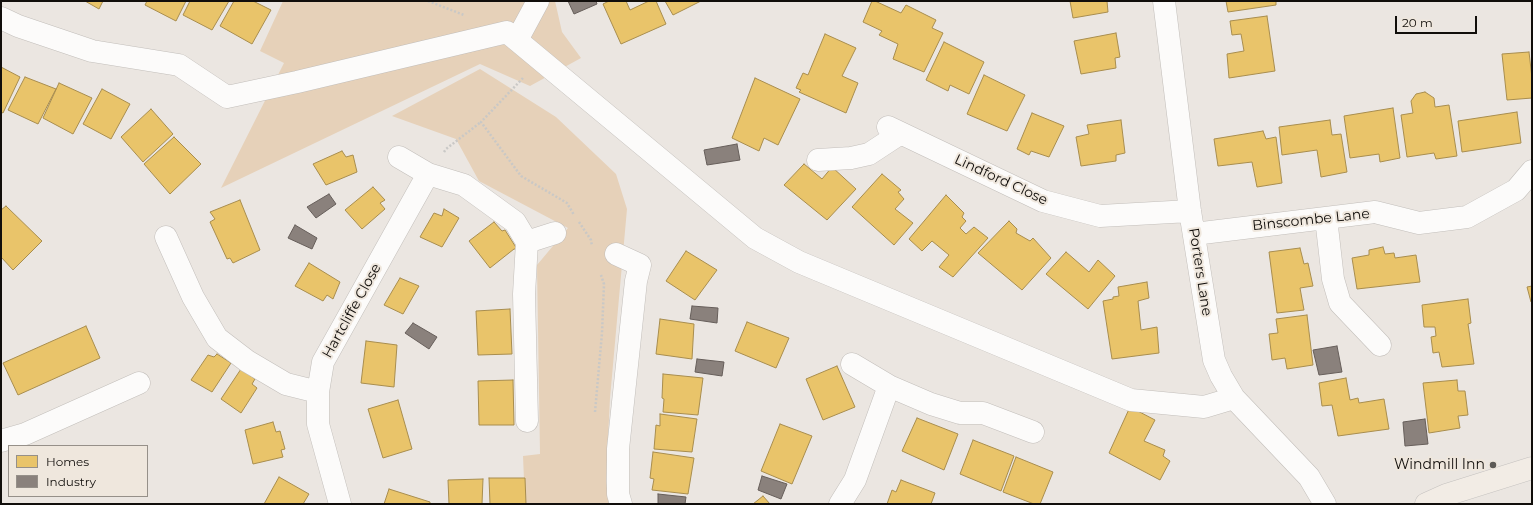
<!DOCTYPE html>
<style>
body{margin:0}
#map{position:relative;width:1533px;height:505px;overflow:hidden;background:#ebe6e1;font-family:Montserrat,sans-serif}
canvas{display:block}
.frame{position:absolute;inset:0;border:2px solid #110e0b;pointer-events:none}
.legend{position:absolute;left:8px;top:445px;width:140px;height:52px;box-sizing:border-box;background:#efe7dd;border:1px solid #969089;margin:0;padding:5px 7px;list-style:none;font-size:12px;color:#110e0b}
.legend li{display:flex;align-items:center;gap:8px;height:20px}
.legend b{width:20px;border:1px solid #969089}
.scale{position:absolute;left:1395px;top:16px;width:82px;height:18px;box-sizing:border-box;border:2px solid #110e0b;border-top:0;padding-left:5px;font-size:12px;line-height:14px;white-space:nowrap;color:#110e0b;-webkit-text-stroke:3px #efe7dd;paint-order:stroke}
</style>
<div id="map">
<canvas width="1533" height="505"></canvas>
<div class="frame"></div>
<ul class="legend">
<li><b style="height:11px;background:#e9c46a"></b>Homes</li>
<li><b style="height:11px;background:#8a817c"></b>Industry</li>
</ul>
<div class="scale">20 m</div>
</div>
<script>
const c = document.querySelector('canvas').getContext('2d');
c.lineJoin = 'round';
function fillPath(path, color) { c.fillStyle = color; c.fill(path, 'evenodd'); }
const toPath = rows => new Path2D(rows.map(r => 'M' + r).join(''));
function stroke(path, color, width, dash) { c.strokeStyle = color; c.lineWidth = width; c.lineCap = dash ? 'butt' : 'round'; c.setLineDash(dash || []); c.stroke(path); }
function label(font, color, halo, rows, align = 'center') {
  c.font = font + ' Montserrat,sans-serif'; c.lineWidth = 4; c.setLineDash([]); c.textBaseline = 'middle'; c.strokeStyle = halo; c.fillStyle = color; for (const [text, x, y, turn = 0] of rows) {
    c.save(); c.translate(x, y); c.rotate((+turn || 0) * Math.PI / 180); c.textAlign = isNaN(turn) ? turn : align; if (halo) c.strokeText(text, 0, 0); c.fillText(text, 0, 0); c.restore();
  }
}
fillPath(toPath([
 [283,1,555,1,562,32,581,58,530,86,480,64,221,188,284,63,260,51],
 [480,69,556,117,616,174,627,209,610,398,606,481,609,504,525,504,523,456,540,454,537,265,568,228,479,181,456,139,392,116]
]), '#e6d1b9');
const homes = toPath([
 [85,1,103,1,99,9,85,1],
 [147,1,186,1,176,21,145,5,147,1],
 [190,1,229,1,212,30,183,15,190,1],
 [234,1,253,1,271,10,252,44,220,26,234,1],
 [609,1,626,1,630,10,649,1,656,1,666,24,621,44,603,4,609,1],
 [665,1,701,1,673,15,665,1],
 [872,1,875,1,901,13,906,5,936,20,932,28,943,33,924,72,893,59,898,44,879,35,882,31,863,22,872,1],
 [1070,1,1107,1,1108,12,1073,18,1070,1],
 [1226,1,1276,1,1276,5,1228,12,1226,1],
 [1267,16,1275,71,1229,78,1227,54,1244,51,1241,34,1232,35,1230,21,1267,16],
 [1116,33,1120,57,1115,58,1116,68,1081,74,1074,41,1116,33],
 [825,34,856,48,842,76,858,83,846,113,799,92,801,90,796,88,803,73,808,75,825,34],
 [944,42,984,62,969,94,950,85,948,91,926,80,944,42],
 [1529,52,1532,78,1532,98,1507,100,1502,54,1529,52],
 [1,67,20,77,3,113,1,112,1,67],
 [984,75,1025,95,1007,131,967,114,984,75],
 [25,77,56,89,38,124,8,110,25,77],
 [755,78,800,99,778,145,764,138,759,151,732,138,755,78],
 [59,83,92,98,73,134,43,118,59,83],
 [102,89,130,104,111,139,83,124,102,89],
 [1425,92,1434,98,1435,107,1449,105,1457,156,1436,159,1434,153,1407,157,1401,115,1413,113,1411,101,1416,94,1425,92],
 [1393,108,1400,158,1380,162,1379,154,1350,158,1344,116,1393,108],
 [151,109,173,134,143,162,121,137,151,109],
 [1517,112,1521,143,1462,152,1458,121,1517,112],
 [1032,113,1064,126,1049,157,1031,151,1029,155,1017,149,1032,113],
 [1121,120,1125,153,1116,155,1116,161,1081,166,1076,137,1089,134,1087,125,1121,120],
 [1330,120,1332,135,1341,134,1347,172,1321,177,1317,150,1282,155,1279,127,1330,120],
 [1263,131,1266,139,1276,137,1282,183,1257,187,1252,162,1218,166,1214,139,1263,131],
 [174,137,201,164,170,194,144,164,174,137],
 [342,151,346,157,353,155,357,172,326,185,313,164,342,151],
 [804,164,822,179,832,167,856,189,827,220,784,185,804,164],
 [882,174,901,190,898,192,904,199,895,209,913,223,894,245,852,207,882,174],
 [373,187,385,200,380,203,385,209,362,229,345,210,373,187],
 [946,195,964,213,962,217,966,221,960,228,966,234,974,227,988,238,953,277,939,267,949,255,932,241,922,251,909,239,946,195],
 [240,200,260,250,233,263,230,258,227,259,210,222,215,219,210,212,240,200],
 [6,206,42,241,13,270,1,257,1,210,6,206],
 [444,209,459,218,442,247,420,237,434,213,442,216,444,209],
 [1009,221,1017,229,1016,233,1030,241,1033,238,1051,258,1022,290,978,253,1009,221],
 [494,222,502,231,505,230,517,249,514,249,490,268,469,241,494,222],
 [1383,247,1385,254,1394,253,1395,258,1416,255,1420,282,1357,289,1352,258,1369,255,1369,250,1383,247],
 [1300,248,1304,264,1308,263,1313,286,1300,288,1304,310,1277,313,1269,252,1300,248],
 [686,251,717,270,695,300,666,281,686,251],
 [1066,252,1089,272,1098,260,1115,276,1088,309,1046,274,1066,252],
 [309,263,340,282,333,299,327,295,323,301,295,286,309,263],
 [400,278,419,286,403,314,384,305,400,278],
 [1147,282,1149,298,1138,301,1141,330,1157,327,1159,353,1112,359,1103,301,1113,299,1113,297,1119,296,1118,287,1147,282],
 [1532,286,1532,302,1531,302,1527,287,1532,286],
 [1468,299,1471,323,1468,324,1474,364,1442,367,1439,352,1433,353,1431,337,1436,336,1435,327,1424,327,1422,305,1468,299],
 [510,309,512,354,478,355,476,311,510,309],
 [1307,315,1313,365,1287,369,1285,358,1272,360,1269,334,1278,333,1276,319,1307,315],
 [660,319,694,324,692,359,656,354,660,319],
 [747,322,789,338,776,368,735,351,747,322],
 [86,326,100,358,18,395,3,363,86,326],
 [366,341,397,345,394,387,361,383,366,341],
 [217,354,231,363,212,392,191,380,208,355,214,357,217,354],
 [837,366,855,407,823,420,806,379,837,366],
 [241,369,255,379,252,384,257,388,241,413,221,399,241,369],
 [663,374,703,378,698,415,663,412,664,399,662,398,663,374],
 [1346,378,1350,400,1358,398,1359,403,1384,399,1389,429,1338,436,1332,405,1322,406,1319,383,1346,378],
 [513,380,514,425,479,425,478,381,513,380],
 [1457,380,1458,391,1465,391,1468,415,1458,416,1460,428,1429,433,1423,383,1457,380],
 [398,400,412,449,383,458,368,409,398,400],
 [1130,407,1155,420,1144,441,1165,450,1163,456,1170,461,1160,480,1109,453,1130,407],
 [660,414,697,419,692,452,654,449,656,425,660,426,660,414],
 [917,418,958,434,944,470,902,451,917,418],
 [273,422,276,432,280,431,285,449,281,450,283,457,253,464,245,430,273,422],
 [780,424,812,436,792,484,761,471,780,424],
 [973,440,1014,456,1001,491,960,474,973,440],
 [653,452,694,458,688,494,652,490,654,479,650,478,653,452],
 [1016,457,1053,472,1040,504,1034,504,1003,492,1016,457],
 [279,477,309,494,303,504,264,504,279,477],
 [489,478,525,478,526,504,490,504,489,478],
 [483,479,482,504,449,504,448,480,483,479],
 [901,480,935,493,931,504,887,504,892,490,896,492,901,480],
 [389,489,430,502,430,504,384,504,389,489],
 [763,496,770,504,753,504,763,496]
]);
fillPath(homes, '#e9c46a');
stroke(homes, '#a88d4e', 1);
const industry = toPath([
 [568,1,596,1,597,4,574,14,568,1],
 [737,144,740,160,707,165,704,150,737,144],
 [329,194,336,204,316,218,307,207,329,194],
 [295,225,317,238,312,249,288,238,295,225],
 [692,306,718,308,717,323,690,319,692,306],
 [413,323,437,337,429,349,405,333,413,323],
 [1337,346,1342,372,1319,375,1313,350,1337,346],
 [697,359,724,362,722,376,695,372,697,359],
 [1425,419,1428,444,1405,446,1403,422,1425,419],
 [762,476,787,484,781,499,758,490,762,476],
 [658,494,686,497,685,504,658,504,658,494]
]);
fillPath(industry, '#8a817c');
stroke(industry, '#665e5a', 1);
const minor = toPath([
 [1164,1,1190,211,1214,360,1221,376,1234,398,1309,477,1325,504],
 [1,18,18,26,92,51,179,65,227,97,297,82,507,32,755,238,799,262,1131,400,1204,407,1234,398],
 [517,40,538,1],
 [888,127,1043,201,1100,216,1190,211],
 [399,157,428,174,464,185,515,222,527,242,524,294,527,421],
 [818,160,851,158,869,154,901,133],
 [1326,218,1333,279,1340,303,1380,345],
 [1194,234,1375,212,1419,223,1467,217,1516,190,1532,171],
 [166,237,193,297,217,338,247,361,286,384,318,392],
 [527,242,555,233],
 [616,254,640,265,636,281,618,449,618,494,621,504],
 [852,364,889,386,931,404,960,413,983,413,1033,432],
 [1,441,25,434,139,383],
 [340,504,318,424,318,392,323,362,428,174],
 [840,504,855,480,889,386]
]);
const major = toPath([
 [1426,504,1446,495,1532,468]
]);
stroke(minor, '#c2beba', 23);
stroke(major, '#c4c1bf', 23);
stroke(toPath([
 [428,1,464,15],
 [523,78,481,122,521,176,567,203,574,215],
 [444,152,446,149,481,122],
 [579,222,591,240,592,246],
 [595,412,602,333,604,284,601,275]
]), '#c9c8c6', 2.5, [2, 2]);
stroke(minor, '#fcfbfa', 22);
stroke(major, '#f2ece5', 22);
for (const [x, y, r, color] of [
 [1493,465,4,"#5d5a56"]
]) { const dot = new Path2D(); dot.arc(x, y, r, 0, 2 * Math.PI); c.fillStyle = color; c.fill(dot); stroke(dot, '#efe7dd', 1.5); }
label('14px', '#110e0b', '#efe7dd', [
 ["Lindford Close",1001,180,25],
 ["Binscombe Lane",1311,220,-6],
 ["Porters Lane",1200,272,81],
 ["Hartcliffe Close",352,311,-61]
]);
label('14px', '#110e0b', '#efe7dd', [
 ["Windmill Inn",1485,465]
], 'right');
</script>
